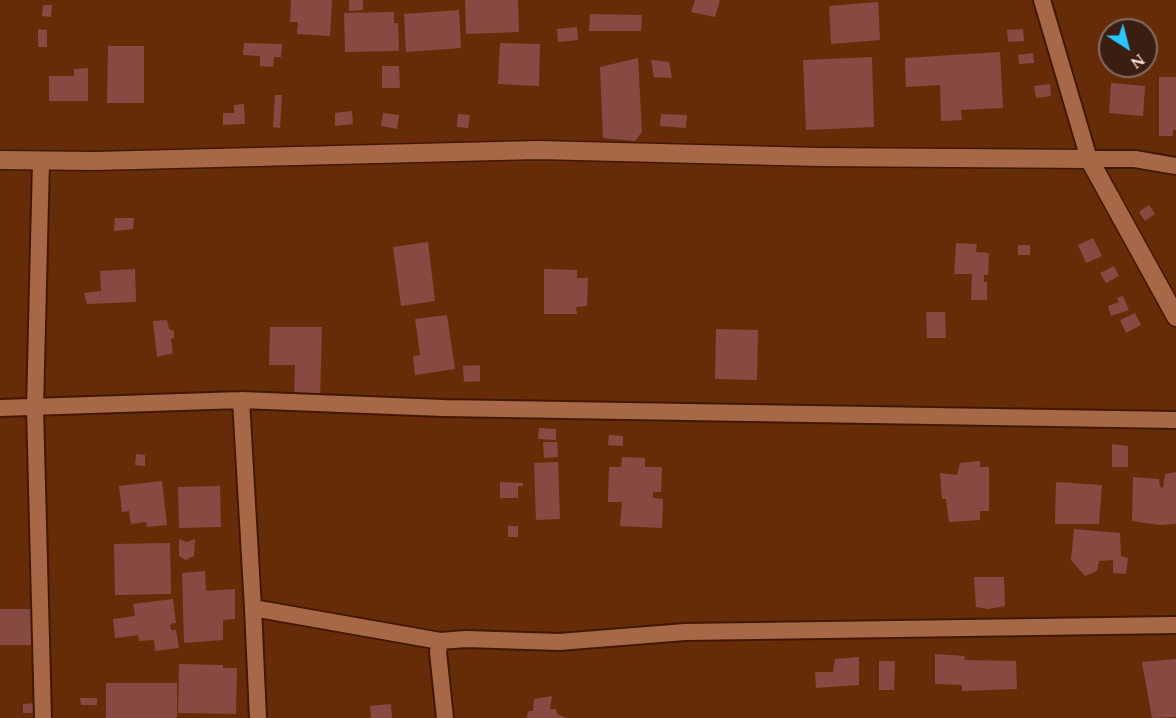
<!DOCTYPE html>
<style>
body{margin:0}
#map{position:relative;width:1176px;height:718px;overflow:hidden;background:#662c08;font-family:Spectral,serif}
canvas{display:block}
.north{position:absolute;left:1098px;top:18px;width:60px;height:60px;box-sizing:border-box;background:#391e11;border:2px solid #866d61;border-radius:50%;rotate:144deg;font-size:16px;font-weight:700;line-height:24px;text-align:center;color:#fae4d9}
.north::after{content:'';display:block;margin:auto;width:21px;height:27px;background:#27c8ff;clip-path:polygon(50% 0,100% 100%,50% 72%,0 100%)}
</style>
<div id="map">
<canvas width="1176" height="718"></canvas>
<div class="north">N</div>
</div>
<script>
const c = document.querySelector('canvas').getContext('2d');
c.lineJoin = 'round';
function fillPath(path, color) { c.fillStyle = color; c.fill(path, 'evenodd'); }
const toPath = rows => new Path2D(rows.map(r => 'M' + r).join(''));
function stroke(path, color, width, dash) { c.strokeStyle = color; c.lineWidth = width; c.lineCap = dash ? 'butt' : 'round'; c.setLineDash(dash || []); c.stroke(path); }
fillPath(toPath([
 [291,0,332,0,330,36,297,34,298,22,290,22],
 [349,0,363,0,363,10,349,11],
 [465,0,518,0,519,32,466,34],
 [695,0,720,0,715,17,691,12],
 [878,2,880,40,831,44,829,6],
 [43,5,52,5,51,17,42,16],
 [459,10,461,48,406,52,404,14],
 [394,12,394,23,398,23,399,51,345,52,344,13],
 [590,14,642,15,641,31,589,31],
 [577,27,578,40,558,42,557,29],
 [38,29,47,30,47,47,38,47],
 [1023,29,1024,41,1008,42,1007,30],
 [244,43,282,44,281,57,274,57,273,67,260,66,260,56,243,55],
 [500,43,540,44,539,86,498,84],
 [108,46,144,46,144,103,107,103],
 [1000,52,1003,108,961,110,962,120,941,121,940,85,906,87,905,58],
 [1033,53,1034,63,1019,64,1018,55],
 [872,57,874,127,806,130,803,60],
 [638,58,642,132,635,141,603,138,600,67],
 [651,60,669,62,672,78,654,77],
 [382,66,399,66,400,88,382,88],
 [88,68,88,101,49,101,49,76,74,76,74,69],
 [1159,77,1176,77,1176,130,1173,130,1173,136,1159,136],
 [1111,83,1145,86,1143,116,1109,113],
 [1050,84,1051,96,1036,98,1034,86],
 [275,95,282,95,280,128,273,127],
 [244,104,245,124,223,125,223,113,234,113,234,105],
 [352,111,353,124,335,126,335,113],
 [383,113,399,115,397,129,381,126],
 [458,114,470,115,468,128,457,127],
 [661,114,687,115,686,128,660,126],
 [1149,205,1155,214,1145,221,1139,212],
 [115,218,134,218,133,229,114,231],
 [1093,238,1102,256,1086,263,1078,245],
 [428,242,435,301,401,306,393,247],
 [956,243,977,244,976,252,989,253,988,275,984,275,984,282,987,282,987,300,971,300,972,274,954,274],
 [1018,245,1030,245,1030,255,1018,255],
 [1114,266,1119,276,1106,283,1100,273],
 [135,269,136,302,87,304,84,293,101,291,100,271],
 [544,269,577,270,577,278,588,278,587,306,576,307,577,314,544,314],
 [1123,296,1129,310,1111,316,1108,306,1119,302,1117,298],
 [926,312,945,312,946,338,927,338],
 [1135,313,1141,325,1126,333,1120,320],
 [447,315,455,369,415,375,413,356,420,355,415,319],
 [167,320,169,329,174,331,174,338,171,339,173,353,157,357,153,321],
 [270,327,322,327,320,401,294,400,295,365,269,365],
 [716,329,758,330,757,380,715,379],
 [480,365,480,381,464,382,463,366],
 [539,428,556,429,556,440,538,439],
 [609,435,623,436,623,446,608,445],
 [543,442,557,442,558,457,544,458],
 [1112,444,1128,446,1128,467,1112,467],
 [136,454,145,455,145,466,135,465],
 [622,457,645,458,645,467,662,467,661,492,653,492,653,498,663,499,662,528,620,526,622,502,608,502,609,467,621,467],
 [980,461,980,467,989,467,989,511,980,511,980,520,949,522,946,499,942,499,940,473,957,475,960,463],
 [558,462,560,519,536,520,534,463],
 [1176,472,1176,524,1160,525,1132,521,1133,477,1159,479,1160,487,1163,488,1165,474],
 [162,481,167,525,147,527,146,522,131,524,129,511,122,512,119,486],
 [500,482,523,483,523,486,518,486,518,498,500,498],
 [1056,482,1102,485,1099,524,1055,524],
 [220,486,221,527,179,528,178,487],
 [508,526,518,526,518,537,508,537],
 [1074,529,1120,533,1121,556,1128,558,1126,574,1113,573,1113,560,1099,561,1097,571,1085,576,1071,560],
 [179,539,187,542,195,539,194,556,186,560,179,556],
 [170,543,171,594,115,595,114,544],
 [205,571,206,591,235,589,235,619,223,620,223,640,184,643,182,573],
 [974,577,1004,577,1005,606,988,609,976,607],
 [173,599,176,623,170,624,171,630,176,630,179,648,155,651,154,640,139,641,138,635,115,638,113,619,135,616,133,604],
 [0,609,31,609,31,645,0,645],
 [935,654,965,656,964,660,1016,661,1017,689,962,691,962,685,935,684],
 [859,657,859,685,816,688,815,672,833,672,835,659],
 [1176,659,1176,717,1152,718,1142,662],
 [879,661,895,661,894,690,879,690],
 [179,664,223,665,223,668,237,668,236,714,178,713],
 [106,683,177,683,177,718,106,718],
 [552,696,550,709,556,709,557,714,567,718,526,718,529,711,533,711,534,699],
 [80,698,97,698,97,705,81,705],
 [39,703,39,713,23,713,23,704],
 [391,704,392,718,371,718,370,706]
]), '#864a43');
const street = toPath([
 [1042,0,1089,159,1135,159,1176,166],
 [41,161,35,408,43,718],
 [241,400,253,608,440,641,466,639,559,642,685,632,1176,625],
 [0,408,241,400,443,408,1176,420],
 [253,608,258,718],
 [440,641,438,652,445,718]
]);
const secondary = toPath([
 [0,160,95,161,538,150,819,157,1089,159,1176,317]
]);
stroke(street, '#421700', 20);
stroke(secondary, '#421700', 21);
stroke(street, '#a76847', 16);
stroke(secondary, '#a76847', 18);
</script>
